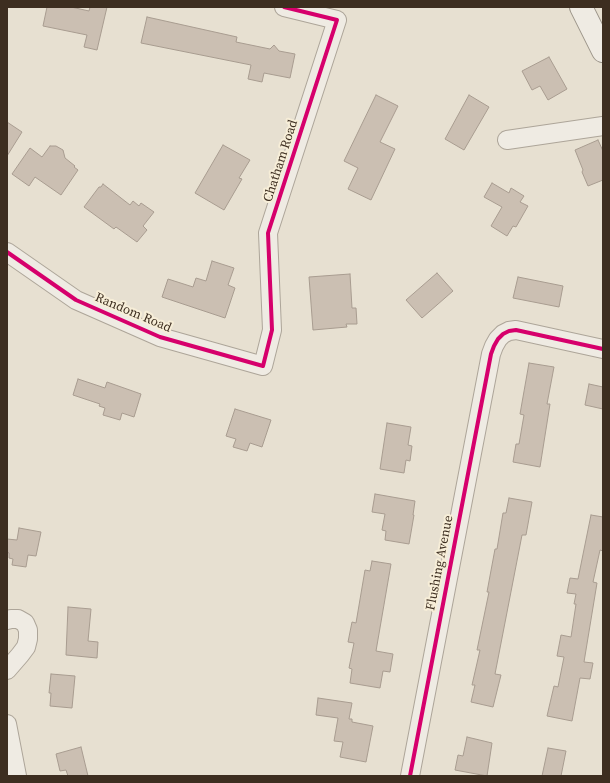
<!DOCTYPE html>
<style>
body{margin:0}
#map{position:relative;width:610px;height:783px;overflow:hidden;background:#e7e0d1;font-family:"Source Serif 4",serif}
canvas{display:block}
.frame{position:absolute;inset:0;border:8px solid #3d2e20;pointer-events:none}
</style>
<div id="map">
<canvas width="610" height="783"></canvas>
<div class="frame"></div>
</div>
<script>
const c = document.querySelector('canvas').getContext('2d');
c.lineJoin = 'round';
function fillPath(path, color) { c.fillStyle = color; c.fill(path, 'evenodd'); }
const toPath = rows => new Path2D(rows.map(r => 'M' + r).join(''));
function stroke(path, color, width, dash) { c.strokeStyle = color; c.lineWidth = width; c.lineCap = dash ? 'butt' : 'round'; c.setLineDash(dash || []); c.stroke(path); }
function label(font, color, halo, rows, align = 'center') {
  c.font = font + ' "Source Serif 4",serif'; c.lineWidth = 4; c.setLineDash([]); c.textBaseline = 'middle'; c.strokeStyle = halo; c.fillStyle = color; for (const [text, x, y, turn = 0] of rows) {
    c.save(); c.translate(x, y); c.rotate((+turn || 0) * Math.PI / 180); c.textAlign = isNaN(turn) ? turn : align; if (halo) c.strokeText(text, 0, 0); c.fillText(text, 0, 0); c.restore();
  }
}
const building = toPath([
 [47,7,71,7,89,11,90,7,107,7,97,50,84,47,87,35,43,26,47,7],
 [147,17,237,37,236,42,270,49,274,45,279,51,295,54,290,78,264,73,262,82,248,79,251,65,141,43,147,17],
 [549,57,567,89,548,100,540,86,532,90,522,71,549,57],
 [376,95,398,106,380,142,395,149,371,200,348,189,358,168,344,161,376,95],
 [469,95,489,107,464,150,445,139,469,95],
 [7,122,22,132,7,156,7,122],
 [598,140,603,151,603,180,588,186,582,172,583,170,575,150,598,140],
 [223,145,250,160,239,178,242,179,224,210,195,193,223,145],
 [50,146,56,146,63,150,65,158,75,166,74,167,78,170,61,195,35,177,29,186,12,174,30,148,42,157,50,146],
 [492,183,509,193,511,188,524,196,520,202,528,206,516,227,513,226,507,236,491,226,502,207,484,197,492,183],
 [103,184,130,205,133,201,139,206,141,203,154,212,143,226,147,230,137,242,116,227,114,229,84,207,99,187,101,187,103,184],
 [212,261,234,268,228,285,235,288,225,318,162,297,168,279,193,287,196,278,206,281,212,261],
 [437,273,453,291,422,318,406,300,437,273],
 [350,274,352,308,356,308,357,324,346,324,347,327,313,330,309,277,350,274],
 [518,277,563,286,559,307,513,298,518,277],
 [529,363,554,367,547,404,550,404,540,467,513,462,516,444,519,444,524,415,520,414,529,363],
 [78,379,105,388,107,382,141,394,134,417,122,413,120,420,103,415,105,408,99,406,100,404,73,395,78,379],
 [589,384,603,387,603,409,585,405,589,384],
 [235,409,271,420,262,447,250,443,247,451,233,447,236,439,226,436,235,409],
 [387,423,411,427,408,445,412,446,410,461,406,460,404,473,380,469,387,423],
 [375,494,415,501,413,515,414,515,409,544,385,540,386,531,382,530,385,514,372,512,375,494],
 [509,498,532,502,526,535,522,535,495,674,501,675,493,707,471,702,475,685,472,685,480,650,477,650,489,592,487,592,495,549,497,549,503,513,506,513,509,498],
 [591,515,603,517,603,551,600,550,593,582,597,583,584,662,593,663,590,679,580,678,572,721,547,716,554,686,558,687,564,657,557,656,561,635,571,637,576,604,574,604,576,594,567,593,570,578,578,579,591,515],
 [19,528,41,532,36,556,28,555,26,567,12,565,13,559,9,558,9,553,7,552,7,539,17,540,19,528],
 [372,561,391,564,376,651,393,654,390,672,383,671,380,688,350,683,352,669,349,668,354,643,348,642,352,622,356,623,365,570,370,571,372,561],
 [68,607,91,609,88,641,98,642,97,658,66,655,68,607],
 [51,674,75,676,72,708,50,706,51,693,49,693,51,674],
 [318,698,352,703,349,719,352,719,352,722,373,726,366,762,340,757,343,742,334,741,338,718,316,715,318,698],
 [467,737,492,743,487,776,455,770,458,755,463,756,467,737],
 [81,747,88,776,68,776,66,770,60,771,56,754,81,747],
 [548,748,566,751,561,776,542,776,548,748]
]);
fillPath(building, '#cbbfb2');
stroke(building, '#a89c90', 1);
const minor = toPath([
 [507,140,603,126],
 [7,252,76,300,160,337,263,366,272,330,268,233,337,20,284,7],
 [7,620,11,619,18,619,25,623,28,630,28,639,26,647,20,655,7,670],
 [7,724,17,776],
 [410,776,491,354,494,346,498,339,503,334,509,331,516,330,603,349]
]);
const secondary = toPath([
 [581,7,603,51]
]);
stroke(minor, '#ada599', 20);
stroke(secondary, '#9c958a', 24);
stroke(minor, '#efebe3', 18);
stroke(secondary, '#efebe3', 22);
stroke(toPath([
 [7,252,76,300,160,337,263,366,272,330,268,233,337,20,284,7],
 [410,776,491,354,494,346,498,339,503,334,509,331,516,330,603,349]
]), '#d6006c', 4);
label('13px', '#3d2e20', '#f7eed8', [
 ["Chatham Road",281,161,-72],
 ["Random Road",133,313,23],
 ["Flushing Avenue",440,563,-79]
]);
</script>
